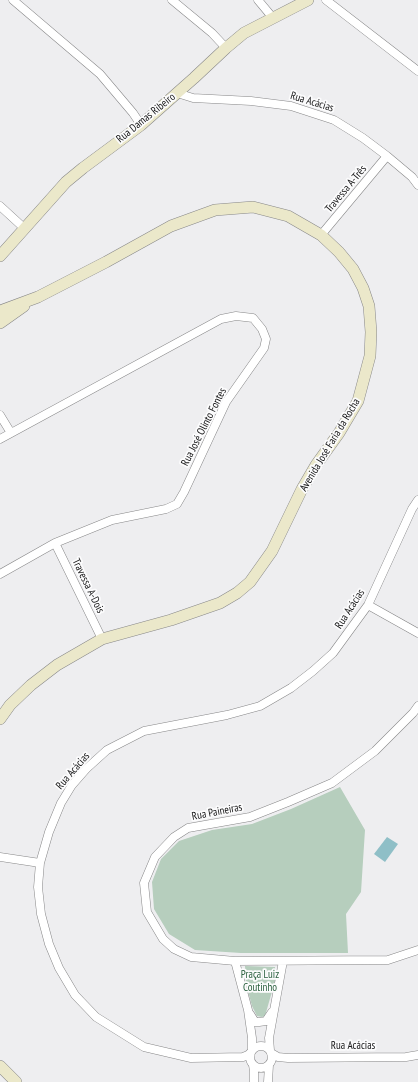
<!DOCTYPE html>
<meta charset="utf-8">
<style>
body{margin:0}
canvas{display:block;background:#eeeef0}
</style>
<canvas width="418" height="1082"></canvas>
<script>
const c = document.querySelector('canvas').getContext('2d');
c.lineJoin = 'round';
function fillPath(path, color) { c.fillStyle = color; c.fill(path, 'evenodd'); }
const toPath = rows => new Path2D(rows.map(r => 'M' + r).join(''));
function stroke(path, color, width, dash) { c.strokeStyle = color; c.lineWidth = width; c.lineCap = dash ? 'butt' : 'round'; c.setLineDash(dash || []); c.stroke(path); }
function label(font, color, halo, rows, align = 'center') {
  c.font = font + ' "PT Sans Narrow",sans-serif'; c.lineWidth = 3.5; c.setLineDash([]); c.textBaseline = 'middle'; c.strokeStyle = halo; c.fillStyle = color; for (const [text, x, y, turn = 0] of rows) {
    c.save(); c.translate(x, y); c.rotate((+turn || 0) * Math.PI / 180); c.textAlign = isNaN(turn) ? turn : align; if (halo) c.strokeText(text, 0, 0); c.fillText(text, 0, 0); c.restore();
  }
}
fillPath(toPath([
 [340,787,365,830,361,892,346,914,348,953,241,953,195,950,169,934,154,909,152,882,161,859,179,841,212,830,252,824,291,809],
 [245,966,275,967,275,981,265,1016,262,1017,257,1016,252,1006,246,984]
]), '#b6cebd');
fillPath(toPath([
 [387,837,398,844,385,862,374,854]
]), '#8fbfc7');
const street = toPath([
 [13,0,100,74,133,113,141,125],
 [172,0,212,33,226,48],
 [258,0,273,18],
 [326,0,418,71],
 [177,93,193,98,251,101,291,106,334,120,363,138,387,156,412,177,418,185],
 [0,206,24,228],
 [321,235,387,156],
 [0,415,11,433],
 [0,439,221,319,236,316,253,318,262,329,266,339,264,348,226,402,184,492,177,504,166,509,112,520,55,543,0,574],
 [55,543,102,639],
 [368,605,418,633],
 [418,706,413,713,375,751,332,783,288,802,250,817,188,828,174,837,155,857,144,883,147,912,163,939,174,949,191,957,235,961,388,960,418,950],
 [0,857,40,863],
 [235,961,248,1010,252,1038,252,1050],
 [250,1014,255,1022,259,1022,266,1021,272,1012],
 '250 1057a11 11 0 1 1 22 0a11 11 0 1 1-22 0Z',
 [270,1050,269,1038,283,961],
 [251,1052,248,1055,243,1057,191,1058,144,1047,96,1017,75,995,59,968,49,944,41,914,38,887,40,863,49,832,61,803,72,785,86,769,107,750,144,731,227,715,260,706,291,688,313,671,333,653,368,605,412,509,418,500],
 [271,1053,278,1057,288,1058,406,1057,418,1055],
 [253,1065,254,1071,254,1082],
 [268,1082,269,1065]
]);
const secondary = toPath([
 [0,256,66,182,83,168,141,125,194,78,226,48,244,33,308,0],
 [0,311,38,297,106,262,171,226,215,210,253,207,288,216,321,235,339,252,353,269,363,288,369,306,371,332,370,356,358,401,339,433,316,465,302,489,272,551,250,582,237,593,220,603,171,620,102,639,57,665,31,685,10,705,0,719],
 [0,323,24,306],
 [0,1066,16,1082]
]);
stroke(street, '#878788', 9);
stroke(secondary, '#878788', 12);
stroke(street, '#fff', 8);
stroke(secondary, '#ebe8ca', 11);
label('11px', '#161617', '#fcfcfd', [
 ["Rua Acácias",312,102,17],
 ["Rua Damas Ribeiro",146,118,-39],
 ["Travessa A-Três",346,189,-50],
 ["Rua José Olinto Fontes",204,427,-63],
 ["Avenida José Faria da Rocha",330,445,-59],
 ["Travessa A-Dois",88,586,64],
 ["Rua Acácias",350,609,-57],
 ["Rua Acácias",73,771,-49],
 ["Rua Paineiras",217,812,-11],
 ["Rua Acácias",353,1046]
]);
label('11px', '#2a603e', '#fcfcfd', [
 ["Praça Luiz",260,975],
 ["Coutinho",260,988]
]);
</script>
